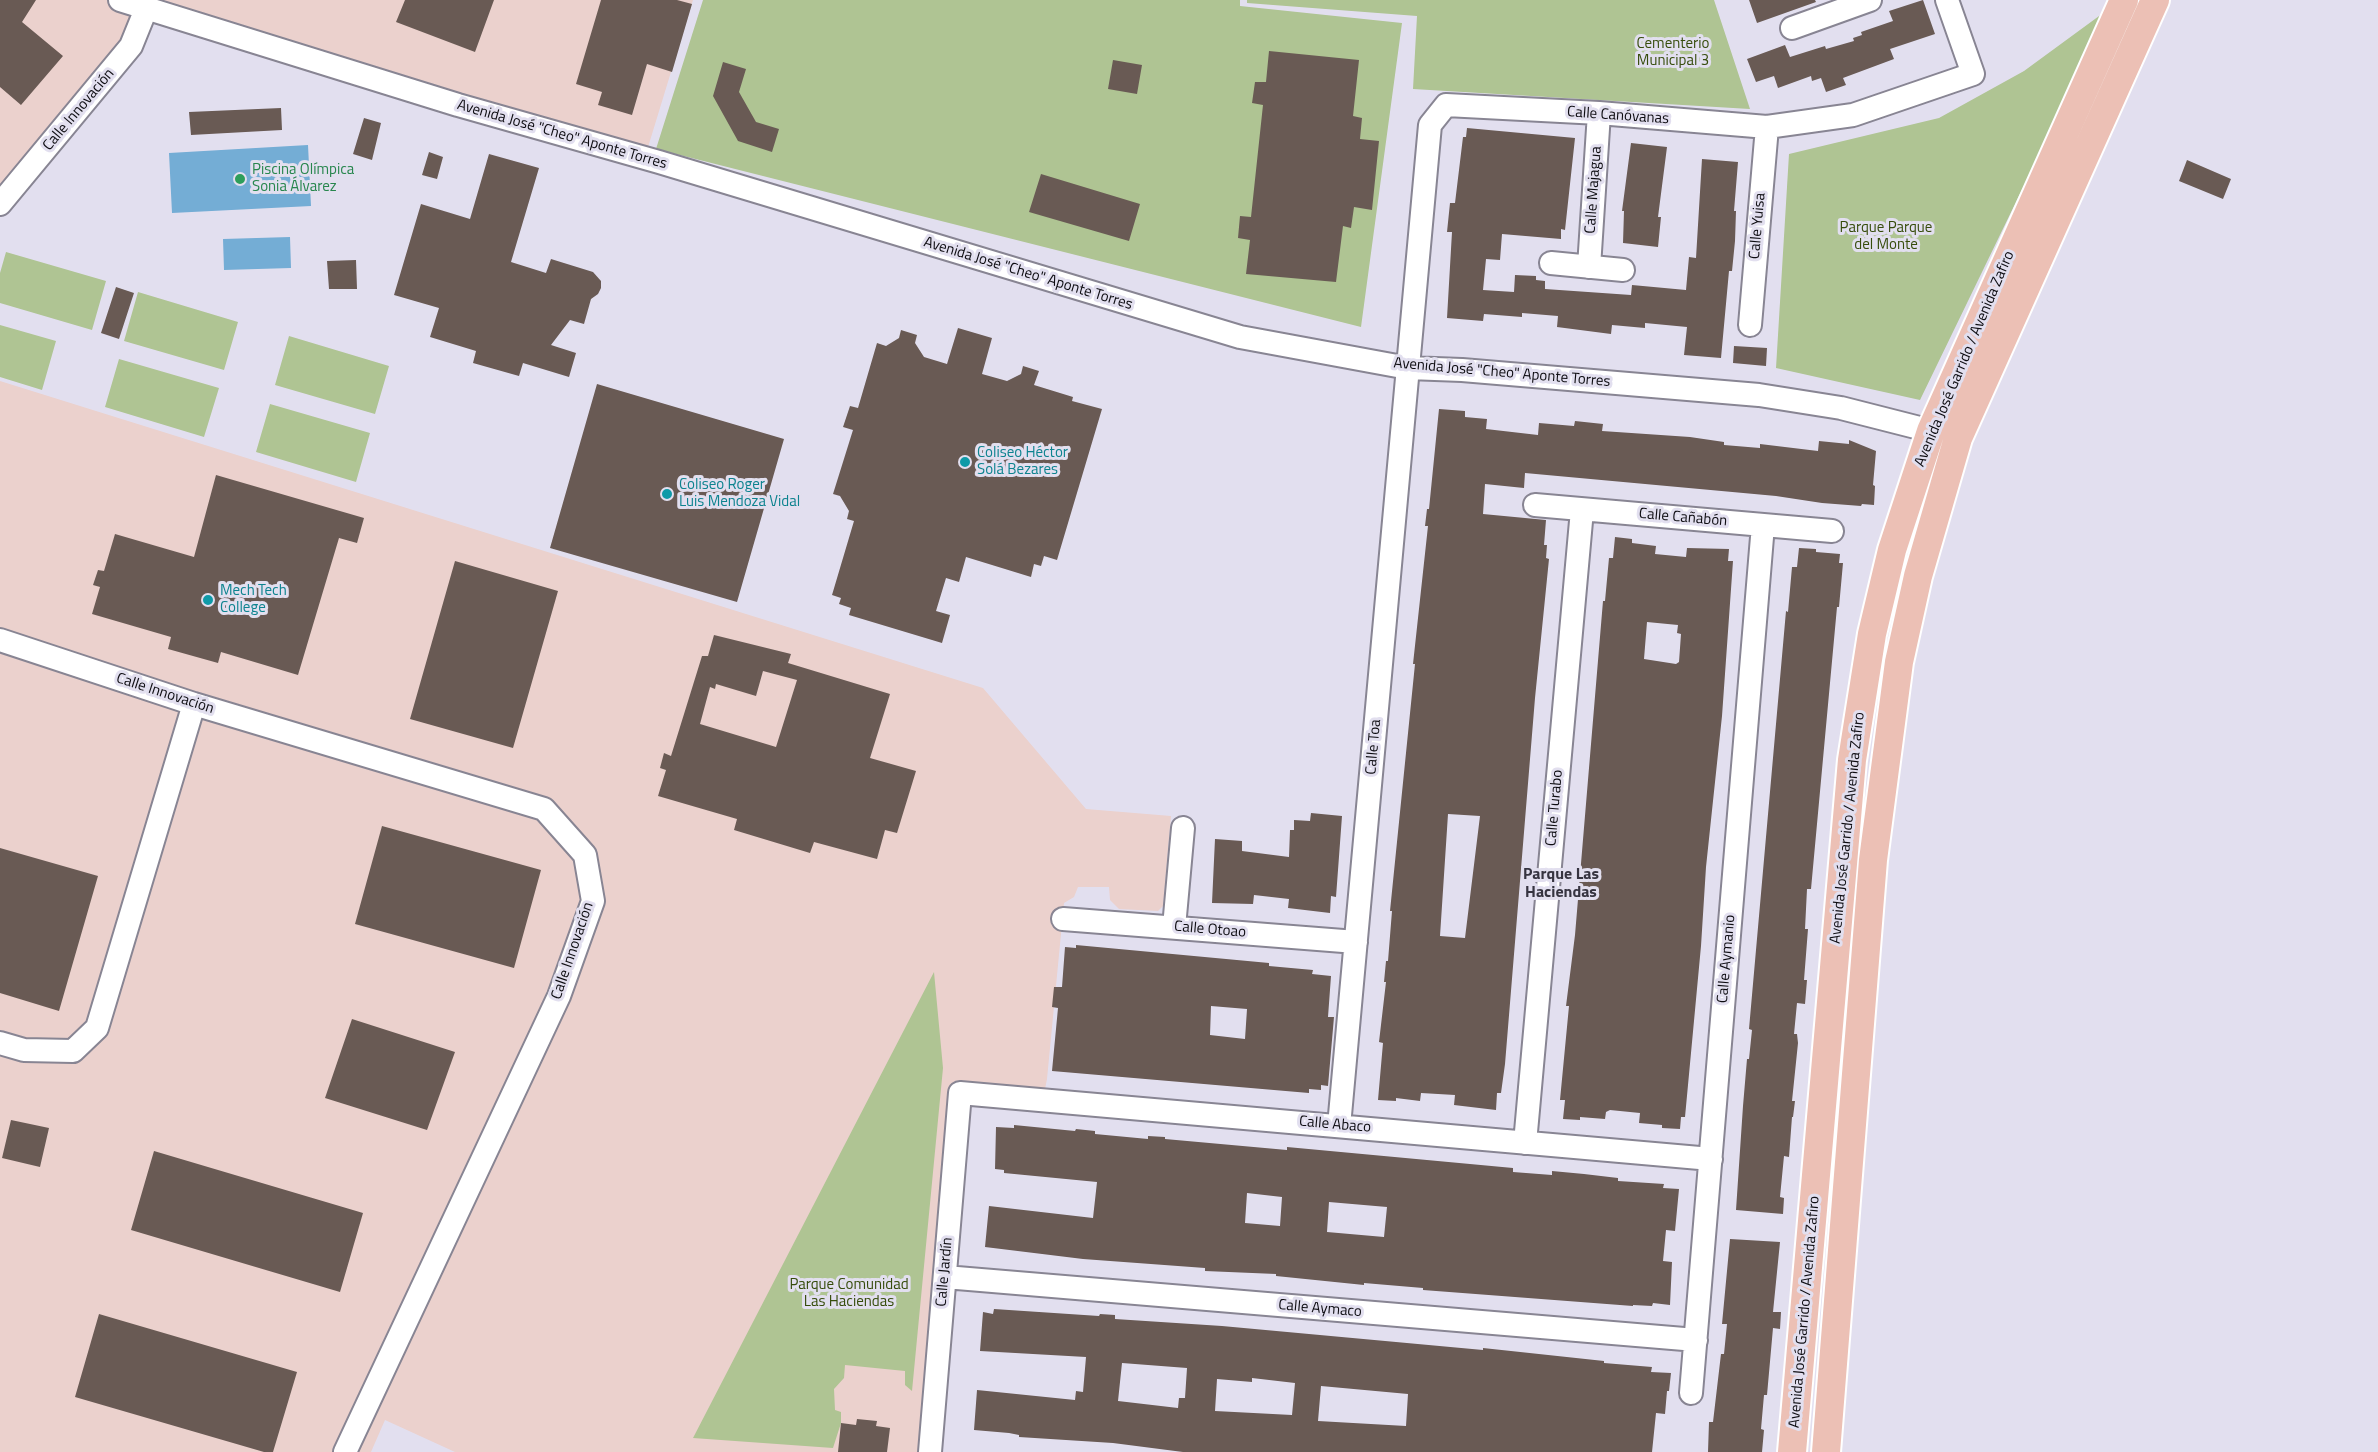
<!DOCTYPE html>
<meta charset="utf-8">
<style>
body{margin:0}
canvas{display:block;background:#e2dfef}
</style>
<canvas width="2378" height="1452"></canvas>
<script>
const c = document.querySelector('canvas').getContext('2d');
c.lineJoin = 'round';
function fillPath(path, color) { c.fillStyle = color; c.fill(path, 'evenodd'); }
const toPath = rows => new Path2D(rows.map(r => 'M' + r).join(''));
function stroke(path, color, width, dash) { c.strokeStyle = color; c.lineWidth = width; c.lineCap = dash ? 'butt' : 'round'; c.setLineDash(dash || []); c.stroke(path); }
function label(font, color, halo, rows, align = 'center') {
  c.font = font + ' "Titillium Web",sans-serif'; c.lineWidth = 6; c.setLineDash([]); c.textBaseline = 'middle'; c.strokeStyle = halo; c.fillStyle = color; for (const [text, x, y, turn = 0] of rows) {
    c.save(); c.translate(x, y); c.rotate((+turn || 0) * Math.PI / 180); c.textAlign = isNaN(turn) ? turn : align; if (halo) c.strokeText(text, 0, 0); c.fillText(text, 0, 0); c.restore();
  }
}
fillPath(toPath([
 [0,0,693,0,645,157,150,9,0,206],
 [0,381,983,688,1086,809,1171,816,1163,906,1158,911,1119,909,1110,900,1109,887,1078,887,1074,897,1064,903,1047,1079,1043,1099,963,1092,933,1452,455,1452,385,1420,371,1452,0,1452]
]), '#ebd1cd');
fillPath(toPath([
 [703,0,1240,0,1240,6,1402,23,1361,327,656,149],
 [1247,0,1714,0,1750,109,1413,89,1417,16,1247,3],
 [2110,8,1920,400,1776,368,1789,154,1939,118,2024,71],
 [6,252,106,281,92,330,0,303,0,273],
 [138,292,238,322,224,370,124,341],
 [0,325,56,341,42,390,0,377],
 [289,336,389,366,375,414,275,385],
 [119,359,219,388,204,437,105,407],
 [270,404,370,433,356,482,256,452],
 [934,972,943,1068,912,1391,905,1385,905,1371,845,1365,844,1378,834,1389,835,1410,841,1412,841,1423,833,1448,693,1438]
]), '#afc493');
fillPath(toPath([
 [308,145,311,206,172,213,169,153],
 [290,237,291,268,224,270,223,239]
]), '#74add5');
fillPath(toPath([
 [0,0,36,0,22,22,63,56,21,105,0,87],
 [405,0,494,0,475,52,396,22],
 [601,0,677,0,692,4,672,72,647,64,632,115,598,105,602,92,576,84],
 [1749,0,1815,0,1816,2,1757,23],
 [1923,0,1935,34,1890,49,1894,59,1843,78,1846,85,1826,92,1821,78,1812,81,1811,76,1778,88,1774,76,1756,82,1747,59,1785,45,1790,57,1825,46,1826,49,1854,41,1853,38,1862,35,1861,32,1893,21,1889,11],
 [1269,51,1359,60,1353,116,1362,118,1360,139,1379,141,1372,210,1354,207,1351,228,1343,226,1336,282,1246,274,1250,240,1238,238,1240,216,1251,217,1263,105,1252,103,1255,82,1266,82],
 [1113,60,1142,65,1137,94,1108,89],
 [723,62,746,69,739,92,756,122,779,129,772,152,738,141,713,96],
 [281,108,282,130,191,135,189,112],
 [364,118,381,123,372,160,353,154],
 [1467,128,1575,138,1565,230,1561,229,1561,239,1502,234,1500,260,1486,259,1483,290,1514,292,1515,275,1536,276,1536,280,1545,281,1545,289,1631,295,1632,285,1686,290,1689,257,1696,258,1702,159,1738,162,1734,211,1736,211,1735,241,1732,271,1729,271,1721,358,1684,355,1687,327,1645,323,1645,328,1612,325,1611,334,1557,327,1558,316,1522,313,1522,317,1484,314,1483,321,1447,318,1452,232,1447,232,1450,203,1455,203,1463,137,1466,137],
 [1631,143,1667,147,1658,217,1661,217,1658,247,1623,243,1624,211,1622,211],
 [429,152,443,157,437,179,422,175],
 [489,154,539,168,511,262,546,273,551,259,593,272,601,281,601,288,598,294,591,299,584,324,570,320,551,345,576,353,569,377,523,363,519,376,473,363,476,351,430,337,439,308,394,295,421,204,470,219],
 [2187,160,2231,179,2223,199,2179,181],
 [1041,174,1140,204,1129,241,1029,212],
 [356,260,357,289,329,289,327,261],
 [116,287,134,293,119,339,101,333],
 [958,328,992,338,982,374,1007,381,1021,374,1023,366,1039,371,1034,385,1073,397,1072,401,1102,409,1057,560,1044,556,1041,566,1034,564,1031,577,966,557,959,582,946,578,936,611,950,615,942,643,849,615,851,608,839,604,841,598,832,595,854,521,847,519,849,511,840,496,833,494,853,430,843,427,850,406,858,408,877,343,886,346,899,338,901,330,917,335,915,343,924,357,947,364],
 [1734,346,1767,348,1766,366,1733,363],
 [597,384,784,439,737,602,550,548],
 [1439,409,1465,411,1465,417,1487,419,1486,429,1538,435,1539,423,1574,426,1575,421,1603,424,1602,431,1690,437,1724,442,1724,445,1760,448,1760,444,1818,451,1819,441,1849,444,1849,440,1876,451,1873,485,1875,486,1874,505,1862,504,1861,506,1822,503,1776,496,1525,473,1524,488,1485,484,1483,514,1546,520,1544,545,1547,545,1546,558,1549,559,1535,698,1505,1064,1501,1093,1497,1093,1496,1110,1454,1105,1455,1095,1421,1093,1420,1101,1396,1098,1396,1101,1378,1100,1383,1043,1379,1042,1386,982,1384,982,1386,961,1388,961,1392,911,1390,911,1415,664,1413,664,1428,526,1425,526,1427,509,1429,509],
 [1448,814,1480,816,1465,938,1440,936],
 [216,475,364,518,357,543,339,538,298,675,221,652,218,663,168,649,171,637,92,614,100,587,93,585,98,570,104,571,115,534,194,557],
 [1615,537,1632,539,1632,543,1656,546,1655,554,1686,557,1687,548,1729,549,1728,561,1733,561,1722,716,1706,867,1701,946,1685,1117,1681,1117,1680,1129,1662,1128,1662,1125,1639,1123,1640,1113,1610,1110,1606,1112,1605,1119,1580,1117,1580,1120,1563,1119,1565,1100,1560,1100,1569,1006,1566,1006,1575,935,1603,601,1605,601,1609,558,1613,558],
 [1647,622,1678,625,1677,633,1681,634,1679,662,1676,664,1644,659],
 [1799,548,1816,549,1816,552,1840,554,1839,563,1843,563,1839,607,1837,607,1811,889,1807,889,1805,929,1808,929,1804,980,1807,980,1805,1004,1797,1003,1794,1034,1797,1034,1798,1043,1792,1101,1795,1101,1793,1117,1792,1117,1789,1157,1784,1156,1780,1197,1784,1198,1783,1214,1736,1210,1743,1106,1747,1059,1749,1059,1752,1030,1749,1029,1786,611,1788,612,1792,567,1797,567],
 [455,561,558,591,513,748,410,719],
 [714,635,791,654,788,663,890,694,870,758,916,771,897,833,885,830,877,859,814,842,810,853,734,830,737,819,658,796,666,770,660,768,664,753,671,756,702,656,708,656],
 [763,671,797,680,776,747,700,724,710,687,715,689,716,684,756,696],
 [1311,813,1342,816,1336,897,1331,896,1330,913,1288,908,1289,899,1254,895,1253,904,1212,903,1215,839,1242,841,1242,851,1289,857,1290,830,1294,830,1294,820,1310,821],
 [382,826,541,870,514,968,355,924],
 [0,848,98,876,59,1011,0,993],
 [1076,945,1269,963,1269,966,1313,970,1312,974,1331,976,1328,1017,1334,1017,1328,1086,1321,1085,1321,1090,1309,1089,1309,1093,1052,1071,1058,1008,1052,1007,1054,987,1062,987,1065,947,1076,948],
 [1211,1006,1247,1009,1245,1039,1210,1035],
 [352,1019,455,1052,427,1130,325,1098],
 [11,1120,49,1128,40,1167,2,1158],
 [1014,1125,1075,1131,1076,1129,1095,1131,1095,1134,1148,1139,1148,1136,1165,1137,1165,1139,1287,1150,1287,1147,1513,1168,1513,1172,1552,1175,1552,1171,1584,1174,1618,1178,1618,1181,1664,1184,1663,1188,1679,1189,1675,1231,1666,1230,1663,1261,1672,1262,1670,1305,1653,1303,1652,1306,1633,1305,1633,1306,1423,1290,1423,1288,1364,1283,1364,1285,1276,1276,1276,1274,1205,1271,1205,1268,1083,1259,985,1247,989,1206,1093,1218,1097,1182,1004,1173,1004,1170,995,1169,996,1127,1014,1128],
 [1247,1193,1282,1197,1280,1226,1245,1223],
 [1329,1202,1387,1207,1384,1237,1327,1232],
 [154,1151,363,1213,340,1292,131,1230],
 [1730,1239,1780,1242,1773,1312,1781,1312,1780,1329,1773,1328,1767,1395,1764,1395,1761,1429,1764,1430,1762,1452,1708,1452,1709,1422,1713,1422,1721,1354,1724,1354,1727,1324,1722,1324],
 [994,1309,1099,1316,1100,1314,1115,1315,1115,1319,1222,1326,1483,1350,1483,1348,1604,1361,1604,1363,1652,1367,1651,1372,1671,1373,1669,1391,1667,1391,1665,1414,1656,1413,1652,1452,1183,1452,1113,1443,1019,1437,1019,1435,1009,1433,974,1430,977,1390,1075,1400,1076,1391,1083,1392,1086,1357,980,1351,983,1312,993,1314],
 [1122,1363,1187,1368,1185,1398,1179,1398,1178,1408,1118,1401],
 [1252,1378,1295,1383,1292,1415,1215,1411,1217,1379,1252,1382],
 [1321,1386,1408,1394,1406,1426,1318,1421],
 [99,1314,297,1372,273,1452,264,1452,75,1397],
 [857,1419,877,1421,876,1426,890,1428,887,1452,838,1452,841,1423,856,1425]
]), '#695a54');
const minor = toPath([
 [120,0,458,105,659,162,1240,337,1408,368,1462,370,1759,395,1841,408,1947,435],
 [1792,28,1870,0],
 [0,204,131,46,146,9],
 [1551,263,1623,270],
 [1589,267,1599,113],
 [1750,325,1767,127],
 [1535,505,1832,531],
 [0,640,194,704,544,809,585,855,593,901,559,996,345,1452],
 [1063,919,1356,942],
 [1174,927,1183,828],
 [0,1043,24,1050,73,1051,97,1028,194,704],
 [1339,1126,1430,125,1446,105,1599,113,1767,127,1853,115,1973,74,1947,0],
 [1525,1143,1582,510],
 [945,1277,1696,1340],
 [1691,1393,1763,525],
 [930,1452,960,1093,1711,1159]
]);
const major = toPath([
 [1792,1452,1852,760,1872,634,1892,550,1931,431,2124,0],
 [1826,1452,1873,860,1899,662,1918,576,1958,438,2155,0]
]);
stroke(minor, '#888593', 26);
stroke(major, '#fff', 32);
stroke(minor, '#fff', 22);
stroke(major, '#ecc0b5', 28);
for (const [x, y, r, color] of [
 [240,179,6,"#2e9e5b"],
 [965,462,6,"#0f9aa8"],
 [667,494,6,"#0f9aa8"],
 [208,600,6,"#0f9aa8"]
]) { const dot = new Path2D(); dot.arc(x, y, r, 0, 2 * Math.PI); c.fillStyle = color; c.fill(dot); stroke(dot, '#e2dfef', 2); }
label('15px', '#364c0b', '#e2dfef', [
 ["Cementerio",1673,44],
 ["Municipal 3",1673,61],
 ["Parque Parque",1886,228],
 ["del Monte",1886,245],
 ["Parque Comunidad",849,1285],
 ["Las Haciendas",849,1302]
]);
label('15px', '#0d0c11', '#e2dfef', [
 ["Calle Innovación",79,110,-50],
 ["Calle Canóvanas",1618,116,4],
 ["Avenida José \"Cheo\" Aponte Torres",562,135,16],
 ["Calle Majagua",1594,190,-86],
 ["Calle Yuisa",1758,226,-85],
 ["Avenida José \"Cheo\" Aponte Torres",1028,274,17],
 ["Avenida José Garrido / Avenida Zafiro",1965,359,-67],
 ["Avenida José \"Cheo\" Aponte Torres",1502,373,5],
 ["Calle Cañabón",1683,518,5],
 ["Calle Innovación",165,694,18],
 ["Calle Toa",1374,747,-85],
 ["Calle Turabo",1555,808,-85],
 ["Avenida José Garrido / Avenida Zafiro",1848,828,-84],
 ["Calle Otoao",1210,930,5],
 ["Calle Innovación",573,951,-71],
 ["Calle Aymanio",1727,959,-85],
 ["Calle Abaco",1335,1125,5],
 ["Calle Jardín",945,1272,-85],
 ["Calle Aymaco",1320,1309,5],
 ["Avenida José Garrido / Avenida Zafiro",1805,1312,-85]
]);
label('15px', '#27864d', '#e2dfef', [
 ["Piscina Olímpica",252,170],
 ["Sonia Álvarez",252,187]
], 'left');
label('15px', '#0d838f', '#e2dfef', [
 ["Coliseo Héctor",977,453],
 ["Solá Bezares",977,470],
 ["Coliseo Roger",679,485],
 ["Luis Mendoza Vidal",679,502],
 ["Mech Tech",220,591],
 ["College",220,608]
], 'left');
label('bold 16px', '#363440', '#e2dfef', [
 ["Parque Las",1561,875],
 ["Haciendas",1561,893]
]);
</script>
